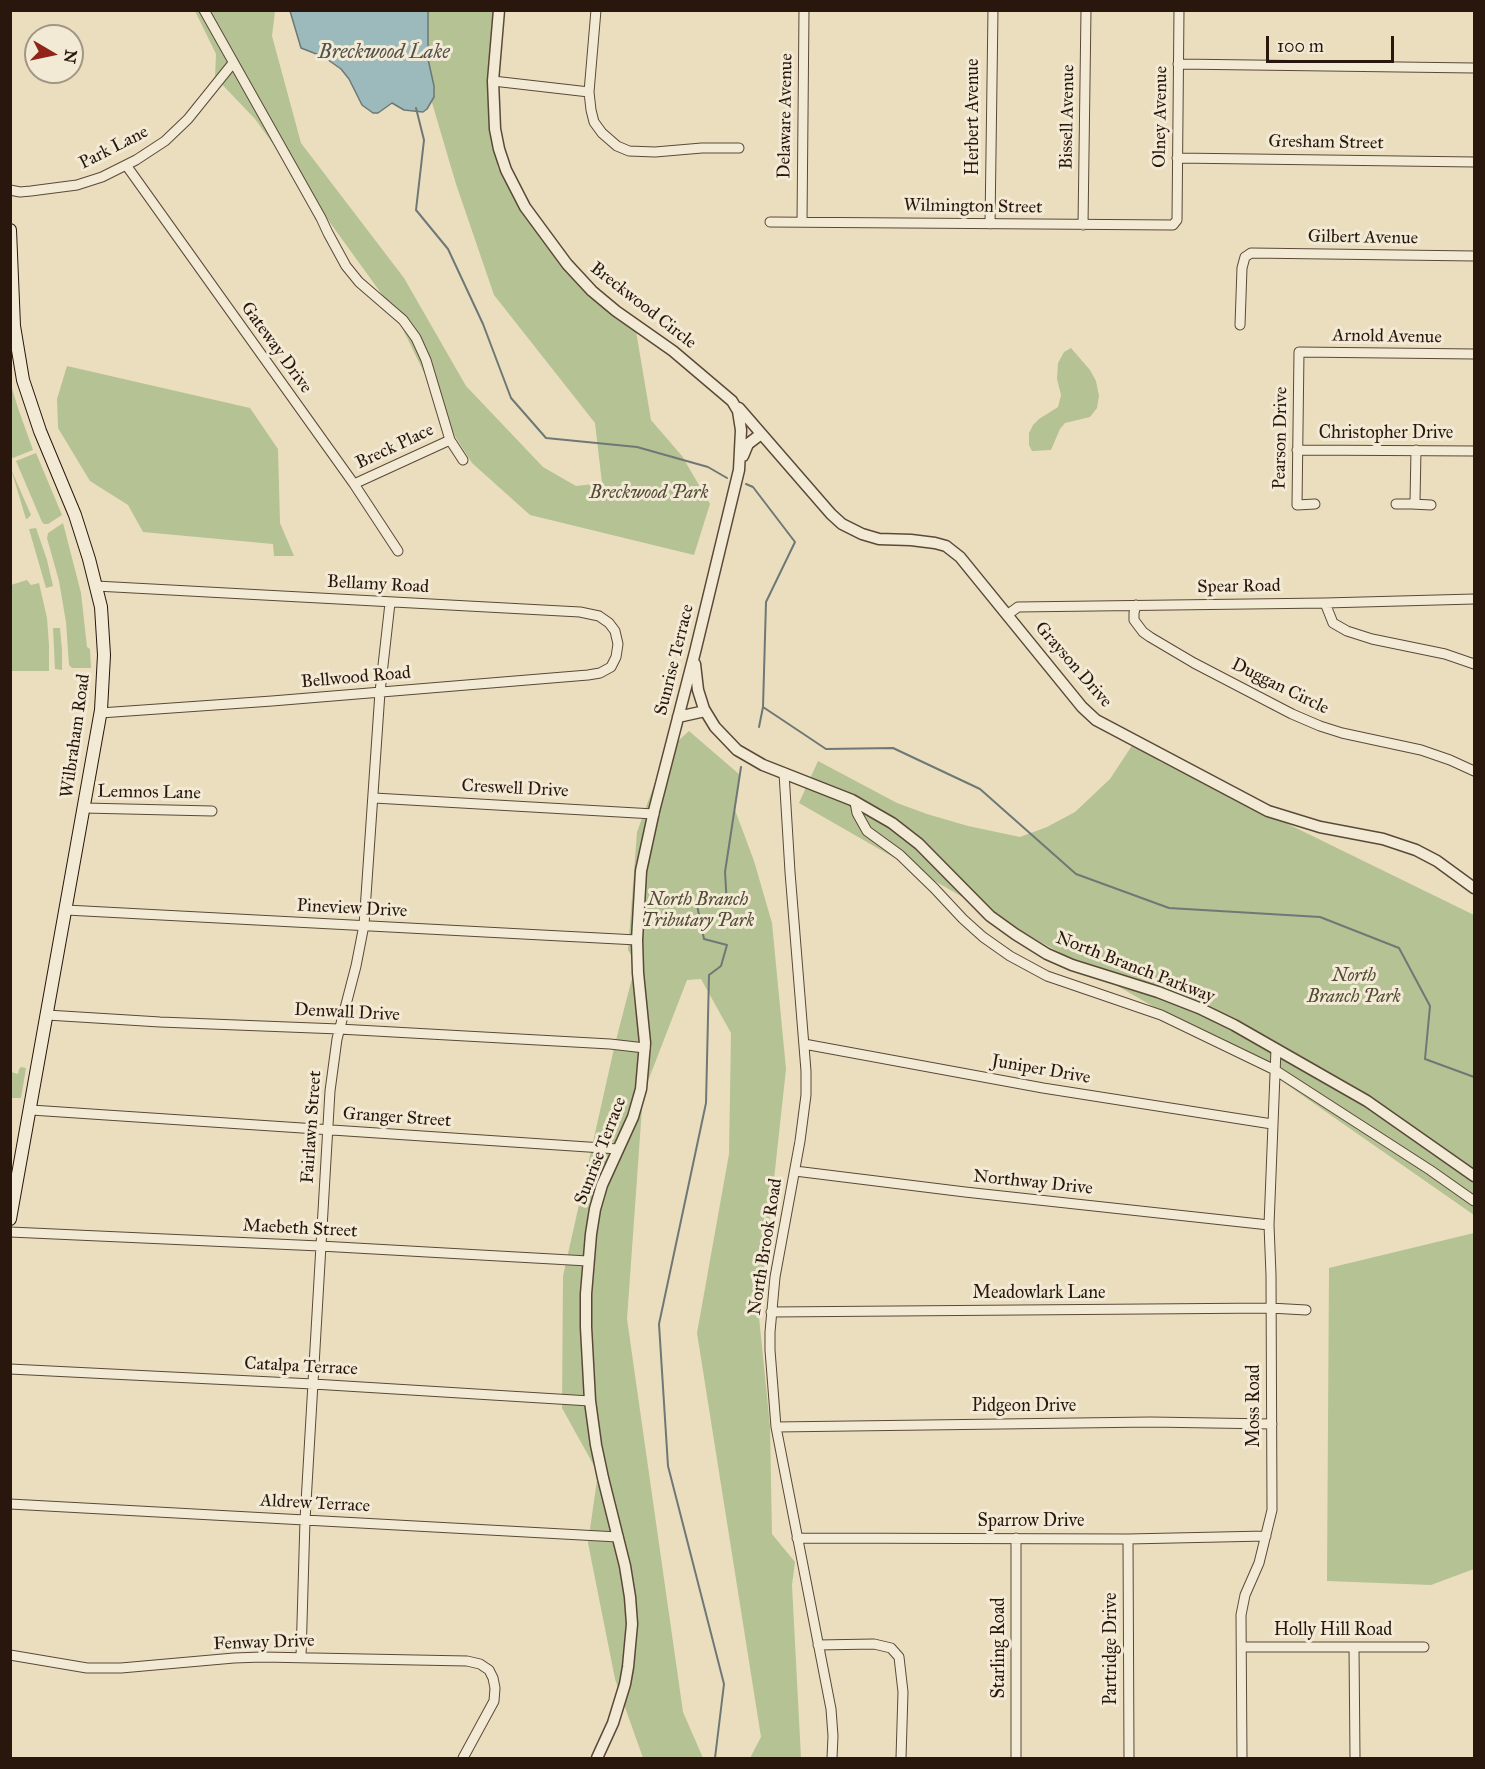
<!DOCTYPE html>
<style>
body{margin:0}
#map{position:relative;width:1485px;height:1769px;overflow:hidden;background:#ebdebe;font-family:"IM FELL Great Primer",serif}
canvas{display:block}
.frame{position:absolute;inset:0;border:12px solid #29170d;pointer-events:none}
.north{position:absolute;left:24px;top:24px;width:60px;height:60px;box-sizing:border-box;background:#f2ead5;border:2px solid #a29685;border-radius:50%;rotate:99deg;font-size:16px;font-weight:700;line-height:24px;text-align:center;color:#29170d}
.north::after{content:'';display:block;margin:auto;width:21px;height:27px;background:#8f2418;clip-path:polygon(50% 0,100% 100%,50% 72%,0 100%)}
.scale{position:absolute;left:1266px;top:36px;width:128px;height:27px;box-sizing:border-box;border:3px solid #29170d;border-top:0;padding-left:8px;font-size:18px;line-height:21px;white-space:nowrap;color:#29170d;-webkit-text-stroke:4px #f2ead5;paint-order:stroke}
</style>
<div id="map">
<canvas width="1485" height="1769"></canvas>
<div class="frame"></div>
<div class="north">N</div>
<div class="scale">100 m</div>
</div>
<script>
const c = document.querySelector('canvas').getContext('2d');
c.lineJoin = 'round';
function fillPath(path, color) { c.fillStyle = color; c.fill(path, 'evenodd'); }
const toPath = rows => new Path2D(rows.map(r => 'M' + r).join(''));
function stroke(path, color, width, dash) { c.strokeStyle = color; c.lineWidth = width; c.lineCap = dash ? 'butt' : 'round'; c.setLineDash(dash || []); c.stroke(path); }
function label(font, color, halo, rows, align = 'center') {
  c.font = font + ' "IM FELL Great Primer",serif'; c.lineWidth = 6; c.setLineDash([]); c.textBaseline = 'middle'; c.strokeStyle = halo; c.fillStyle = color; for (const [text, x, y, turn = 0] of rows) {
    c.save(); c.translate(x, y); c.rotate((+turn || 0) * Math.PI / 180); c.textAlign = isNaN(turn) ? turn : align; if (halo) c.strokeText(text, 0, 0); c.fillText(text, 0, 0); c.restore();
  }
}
fillPath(toPath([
 [195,11,275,11,272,36,301,143,404,278,466,386,543,467,576,486,602,483,595,423,494,295,456,184,405,11,498,11,489,110,498,168,569,264,635,325,651,420,682,456,710,504,694,555,530,515,472,463,455,436,394,311,255,119,215,77,216,54],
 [1071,348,1090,370,1096,381,1099,396,1097,408,1090,417,1065,423,1060,429,1051,450,1032,451,1029,445,1029,433,1033,425,1039,419,1058,407,1061,395,1057,379,1058,363,1064,352],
 [67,366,250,408,278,449,280,523,294,556,274,556,273,544,143,532,128,505,90,481,58,428,57,399],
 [10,382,18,408,33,450,13,458,10,456],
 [36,453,62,515,48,524,44,524,42,522,16,461],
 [11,469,31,515,27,519,26,519],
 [63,523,81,593,87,647,90,649,91,668,72,668,69,665,66,622,59,581,47,538,48,533],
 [36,528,47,560,53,586,46,588,29,529],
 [27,580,31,585,39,583,47,618,49,645,49,671,11,671,11,585],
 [53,628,60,628,62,650,62,670,55,669],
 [689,731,740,775,735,810,754,861,772,923,786,1069,759,1317,770,1426,772,1534,795,1562,792,1585,801,1758,750,1758,761,1737,697,1333,729,1154,731,1033,701,979,687,980,643,1094,627,1319,683,1712,703,1758,643,1758,615,1679,588,1543,598,1473,562,1408,563,1276,615,1044,636,963,628,950,637,832,666,752],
 [1137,738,1162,752,1159,761,1474,915,1474,1215,1276,1077,799,803,818,761,897,803,927,814,968,826,1020,837,1047,827,1075,812,1110,779],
 [21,1067,26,1068,21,1098,11,1098,11,1072,18,1074,19,1069],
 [1474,1233,1474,1569,1431,1585,1327,1581,1329,1268]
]), '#b5c293');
const water = toPath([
 [290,11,428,11,428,59,434,86,434,97,427,109,423,112,404,110,392,103,378,113,373,113,362,105,349,79,341,69,324,57,301,48,290,11]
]);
fillPath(water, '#9cb9bc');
stroke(water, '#6e7876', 1.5);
stroke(toPath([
 [416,108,424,140,416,210,448,249,483,324,511,398,546,438,637,447,708,467,727,478],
 [746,484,753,487,795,542,766,602,763,707,826,749,893,748,980,789,1076,874,1169,908,1320,917,1399,948,1430,1006,1425,1059,1474,1077],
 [759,727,763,707],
 [715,1758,724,1684,668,1466,659,1324,706,1103,709,975,721,966,727,945,704,939,697,905,727,905,725,872,741,767]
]), '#6e7876', 2);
const minor = toPath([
 [204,10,321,218,328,233,346,266,359,282,403,320,416,338,426,360,450,440,463,460],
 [596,10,589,92,591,110,594,122,602,133,617,146,629,151,655,152,702,148,739,148],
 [1178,64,1474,68],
 [493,81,589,92],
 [1177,158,1474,162],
 [126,165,354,484,398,551],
 [10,190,20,192,31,191,77,185,102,177,136,160,165,141,188,119,233,63],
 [770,222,1173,225,1177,220,1179,10],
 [802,222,804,10],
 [990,224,993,10],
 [1083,225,1086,10],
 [1240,325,1242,268,1245,257,1251,253,1474,256],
 [1297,450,1474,451],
 [354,484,450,440],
 [1315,504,1297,505,1299,352,1474,354],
 [1396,504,1412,504,1415,501,1416,450],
 [1412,504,1431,505],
 [96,586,580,612,599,616,609,623,615,631,618,644,616,657,611,667,600,673,588,675,272,701,100,713],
 [1325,603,1333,623,1347,631,1372,639,1445,654,1474,664],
 [1136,605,1134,613,1134,620,1143,632,1150,637,1194,663,1292,714,1320,726,1342,733,1421,750,1450,760,1474,771],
 [1007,615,1018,607,1325,603,1474,599],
 [784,773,790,872,806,1071,806,1095,800,1141,775,1277,770,1332,770,1350,776,1427,831,1709,833,1736,832,1758],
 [374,798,654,814],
 [855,802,857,813,867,831,900,855,934,888,963,919,983,937,1010,956,1047,976,1161,1015,1275,1070,1430,1170,1474,1201],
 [84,808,212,811],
 [66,910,637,940],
 [47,1015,160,1022,339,1029,610,1044,645,1048],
 [804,1044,1043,1088,1272,1124],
 [31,1110,618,1149],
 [795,1171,965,1192,1269,1225],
 [10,1232,320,1246,588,1261],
 [771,1312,1270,1308,1306,1310],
 [10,1369,313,1384,590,1401],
 [776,1427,1151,1422,1272,1424],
 [10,1504,618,1537],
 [797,1538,1128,1539,1266,1536],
 [1016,1538,1016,1758],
 [1128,1539,1129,1758],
 [818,1645,874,1644,891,1648,899,1657,903,1692,901,1758],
 [1242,1647,1424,1647],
 [1354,1647,1355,1758],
 [10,1655,87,1668,121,1668,234,1658,262,1657,467,1661,480,1664,489,1670,493,1678,495,1688,494,1701,463,1758],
 [301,1657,305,1520,330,1091,337,1039,356,966,364,925,380,692,390,603],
 [1242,1758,1241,1615,1245,1595,1259,1563,1272,1510,1271,1275,1269,1225,1276,1049]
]);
const tertiary = toPath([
 [499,10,493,81,495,129,499,149,506,170,525,207,567,264,592,291,616,311,673,351,732,401,738,411,741,430,739,470,695,652,654,811,641,871,637,940,638,973,645,1043,641,1089,633,1117,602,1185,595,1209,591,1234,586,1294,586,1327,590,1401,596,1445,603,1478,625,1566,630,1597,632,1624,628,1667,625,1684,613,1723,597,1758],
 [739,408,831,514,842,524,862,534,879,539,911,540,935,543,946,546,960,557,1082,707,1096,720,1268,811,1320,827,1383,839,1416,850,1437,861,1474,888],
 [743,456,748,444,761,434],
 [695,664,698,690,704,709,715,727,737,750,763,765,852,800,892,823,919,844,990,916,1015,934,1047,954,1072,965,1158,992,1199,1008,1234,1025,1367,1101,1474,1176],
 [678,717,705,711]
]);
const secondary = toPath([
 [10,230,14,326,23,380,40,431,75,515,89,559,101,607,104,655,101,710,10,1219]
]);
stroke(minor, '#5a4939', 11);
stroke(tertiary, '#5a4939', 13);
stroke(secondary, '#29170d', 14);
stroke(minor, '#f2ead5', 9);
stroke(tertiary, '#f2ead5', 10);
stroke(secondary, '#f2ead5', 12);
label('18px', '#29170d', '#f2ead5', [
 ["Delaware Avenue",786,116,-89],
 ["Herbert Avenue",974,117,-90],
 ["Bissell Avenue",1068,117,-89],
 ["Olney Avenue",1161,117,-89],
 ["Gresham Street",1326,143,1],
 ["Park Lane",114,148,-27],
 ["Wilmington Street",973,207,1],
 ["Gilbert Avenue",1363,238,1],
 ["Breckwood Circle",643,306,38],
 ["Arnold Avenue",1387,337,1],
 ["Gateway Drive",276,348,54],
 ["Christopher Drive",1386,434],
 ["Pearson Drive",1281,438,-89],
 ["Breck Place",395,447,-25],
 ["Bellamy Road",378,585,3],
 ["Spear Road",1239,587,-1],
 ["Sunrise Terrace",675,660,-76],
 ["Grayson Drive",1073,665,49],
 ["Bellwood Road",356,678,-5],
 ["Duggan Circle",1280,687,26],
 ["Wilbraham Road",76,736,-82],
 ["Creswell Drive",515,789,3],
 ["Lemnos Lane",149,793,1],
 ["Pineview Drive",352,909,3],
 ["North Branch Parkway",1135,968,21],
 ["Denwall Drive",347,1013,3],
 ["Juniper Drive",1041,1070,10],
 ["Granger Street",397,1118,4],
 ["Fairlawn Street",312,1127,-86],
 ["Sunrise Terrace",601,1151,-69],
 ["Northway Drive",1033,1183,6],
 ["Maebeth Street",300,1229,3],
 ["North Brook Road",766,1247,-81],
 ["Meadowlark Lane",1039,1294],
 ["Catalpa Terrace",301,1367,3],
 ["Moss Road",1255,1406,-90],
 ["Pidgeon Drive",1024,1407],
 ["Aldrew Terrace",315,1504,3],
 ["Sparrow Drive",1031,1522],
 ["Holly Hill Road",1333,1631],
 ["Fenway Drive",264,1643,-2],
 ["Starling Road",1000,1648,-90],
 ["Partridge Drive",1112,1649,-90]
]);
label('italic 18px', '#534a35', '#f2ead5', [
 ["Breckwood Park",649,494],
 ["North Branch",698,901],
 ["Tributary Park",698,922],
 ["North",1354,977],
 ["Branch Park",1354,998]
]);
label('italic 20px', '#51504a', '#f2ead5', [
 ["Breckwood Lake",384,53]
]);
</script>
